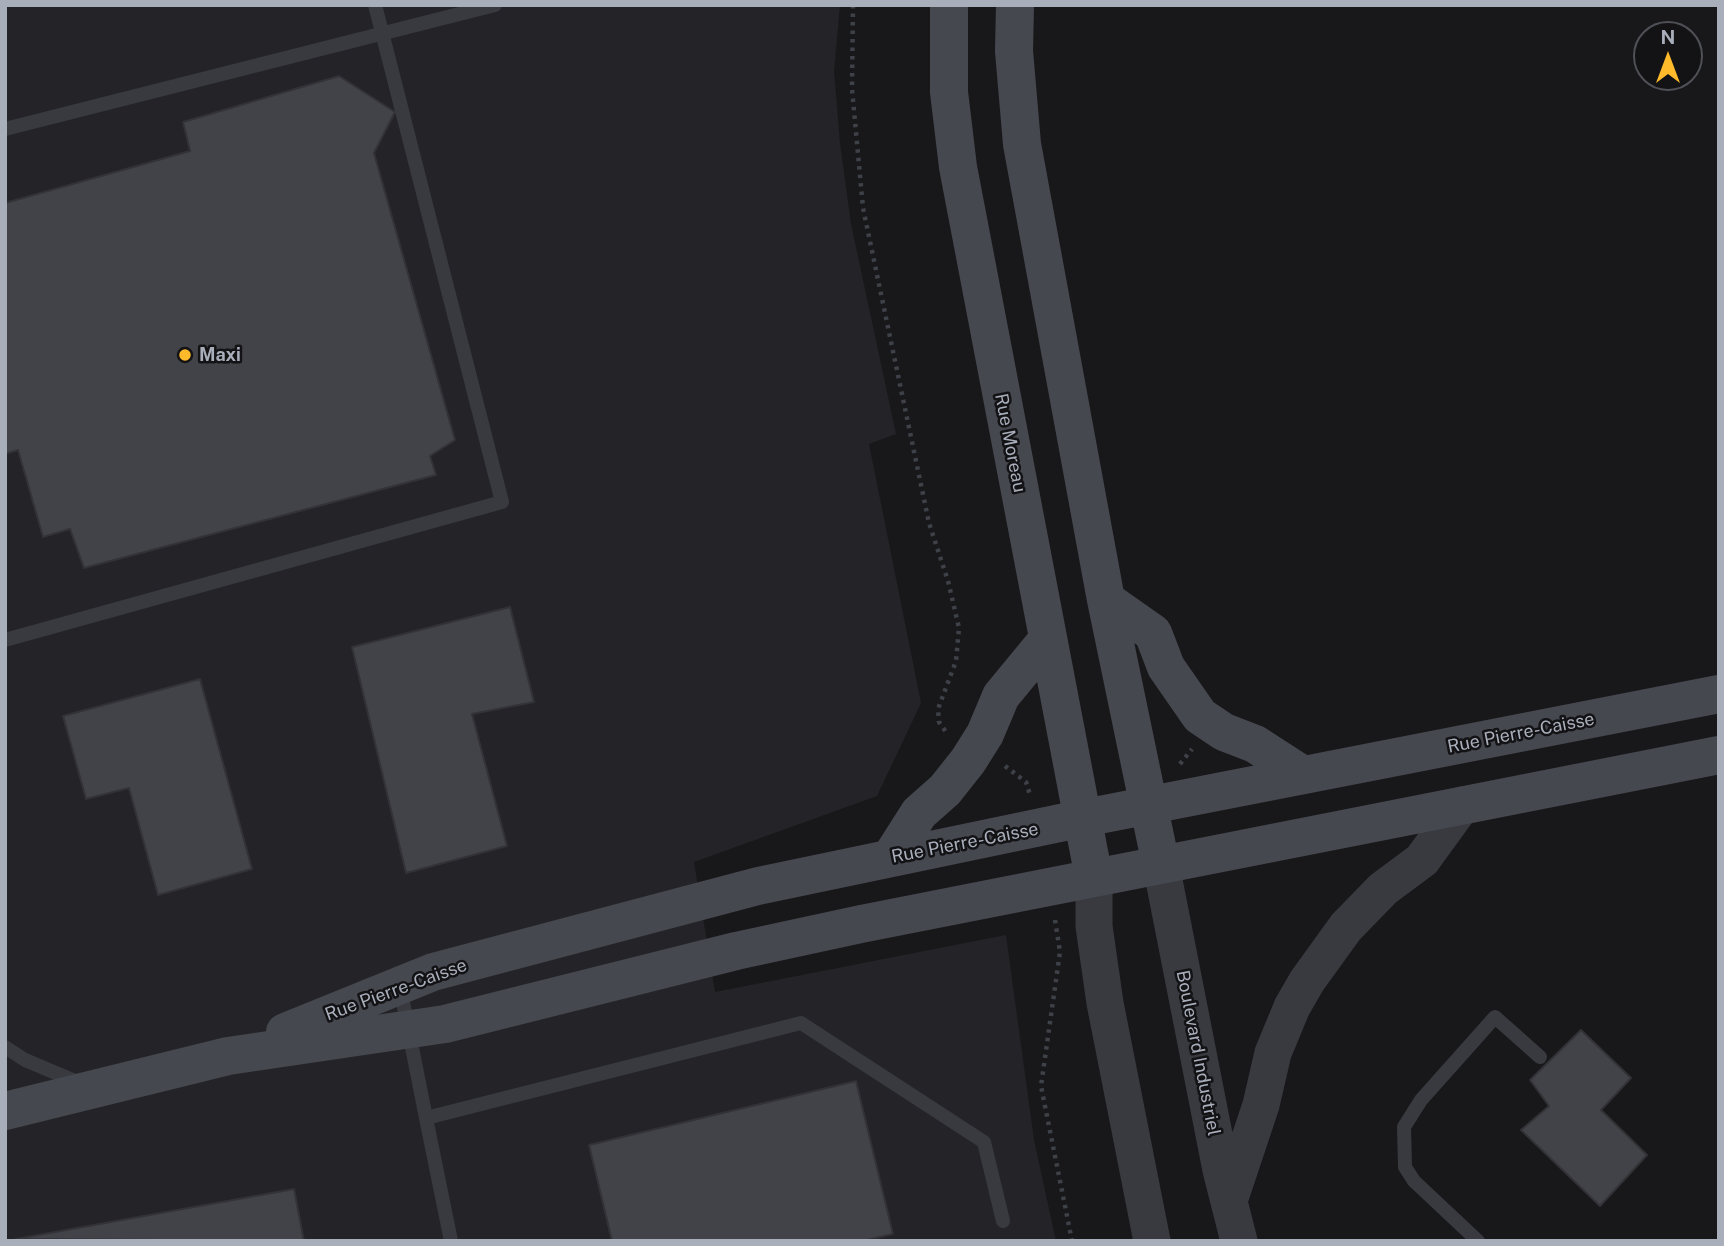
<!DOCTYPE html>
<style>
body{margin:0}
#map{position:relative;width:1724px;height:1246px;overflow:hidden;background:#18181a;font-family:"Public Sans",sans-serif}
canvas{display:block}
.frame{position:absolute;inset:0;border:7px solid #a9aebb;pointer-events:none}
.north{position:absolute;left:1633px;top:21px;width:70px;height:70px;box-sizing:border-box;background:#131315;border:2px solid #4f5157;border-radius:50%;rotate:0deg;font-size:19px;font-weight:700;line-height:28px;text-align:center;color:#a9aebb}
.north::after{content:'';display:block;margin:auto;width:24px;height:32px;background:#ffba2b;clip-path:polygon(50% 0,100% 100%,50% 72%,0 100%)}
</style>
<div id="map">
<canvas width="1724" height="1246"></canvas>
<div class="frame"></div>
<div class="north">N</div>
</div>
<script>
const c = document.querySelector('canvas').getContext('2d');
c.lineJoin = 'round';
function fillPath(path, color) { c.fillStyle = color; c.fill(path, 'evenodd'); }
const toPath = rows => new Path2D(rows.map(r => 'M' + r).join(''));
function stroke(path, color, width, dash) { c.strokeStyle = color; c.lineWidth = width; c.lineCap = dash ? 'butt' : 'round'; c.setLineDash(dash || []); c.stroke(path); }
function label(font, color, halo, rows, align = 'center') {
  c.font = font + ' "Public Sans",sans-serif'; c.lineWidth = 5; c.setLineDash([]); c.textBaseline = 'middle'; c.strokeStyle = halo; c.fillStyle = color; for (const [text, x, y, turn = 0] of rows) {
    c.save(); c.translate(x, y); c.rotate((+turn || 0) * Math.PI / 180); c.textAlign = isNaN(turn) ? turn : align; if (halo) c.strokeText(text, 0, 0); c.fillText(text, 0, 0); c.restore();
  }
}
fillPath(toPath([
 [5,5,840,5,834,71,840,143,851,224,896,434,869,444,921,703,877,796,694,862,715,992,1006,935,1034,1140,1056,1241,5,1241]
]), '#242428');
const building = toPath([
 [339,76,395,112,374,153,455,440,430,456,436,475,84,568,70,529,43,537,18,450,5,454,5,203,190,151,183,122,339,76],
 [510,607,534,702,472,714,507,846,406,873,352,647,510,607],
 [200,679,252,869,158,895,129,788,86,799,63,716,200,679],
 [1581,1030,1631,1078,1601,1110,1647,1155,1600,1206,1521,1130,1549,1106,1530,1080,1581,1030],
 [856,1081,893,1234,863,1241,612,1241,589,1145,856,1081],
 [294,1189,304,1241,16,1239,294,1189]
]);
fillPath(building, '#424348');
stroke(building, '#323237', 2);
stroke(toPath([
 [853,5,852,89,863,208,929,523,948,581,959,628,956,661,938,709,939,722,946,732],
 [1180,764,1192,749],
 [1005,766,1026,782,1030,795],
 [1055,920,1060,952,1041,1086,1072,1241]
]), '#3e4147', 4.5, [3.5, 5]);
stroke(toPath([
 [5,129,495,5],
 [5,640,502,502,375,5],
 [400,987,426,1118,801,1023,984,1142,1003,1221],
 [5,1047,25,1060,82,1084],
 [426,1118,451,1241],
 [1478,1241,1414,1181,1405,1167,1404,1127,1421,1100,1495,1017,1540,1057]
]), '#383a40', 14);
stroke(toPath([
 [1161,865,1221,1170,1239,1241],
 [1094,878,1094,926,1105,1003,1152,1241],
 [1229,1201,1261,1105,1273,1053,1292,1007,1307,981,1346,927,1383,889,1422,860,1462,805]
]), '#383a40', 37);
stroke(toPath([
 [949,5,949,92,958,167,1094,878],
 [1015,5,1014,51,1022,144,1106,600,1161,865],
 [1106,600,1153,633,1166,667,1200,716,1224,732,1255,744,1303,775],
 [891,857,919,813,945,790,968,761,985,734,1001,696,1048,639],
 [285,1032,433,972,758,886,1084,818,1719,694],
 [5,1111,228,1056,445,1024,736,951,861,924,1719,755]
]), '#464850', 38);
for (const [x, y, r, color] of [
 [185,355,7,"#ffba2b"]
]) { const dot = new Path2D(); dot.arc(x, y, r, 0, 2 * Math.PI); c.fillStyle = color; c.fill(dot); stroke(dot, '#131315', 2.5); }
label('bold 18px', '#a9aebb', '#131315', [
 ["Maxi",199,355]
], 'left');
label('18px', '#a9aebb', '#131315', [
 ["Rue Moreau",1010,443,79],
 ["Rue Pierre-Caisse",1521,733,-11],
 ["Rue Pierre-Caisse",965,843,-11],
 ["Rue Pierre-Caisse",396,990,-20],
 ["Boulevard Industriel",1198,1053,79]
]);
</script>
